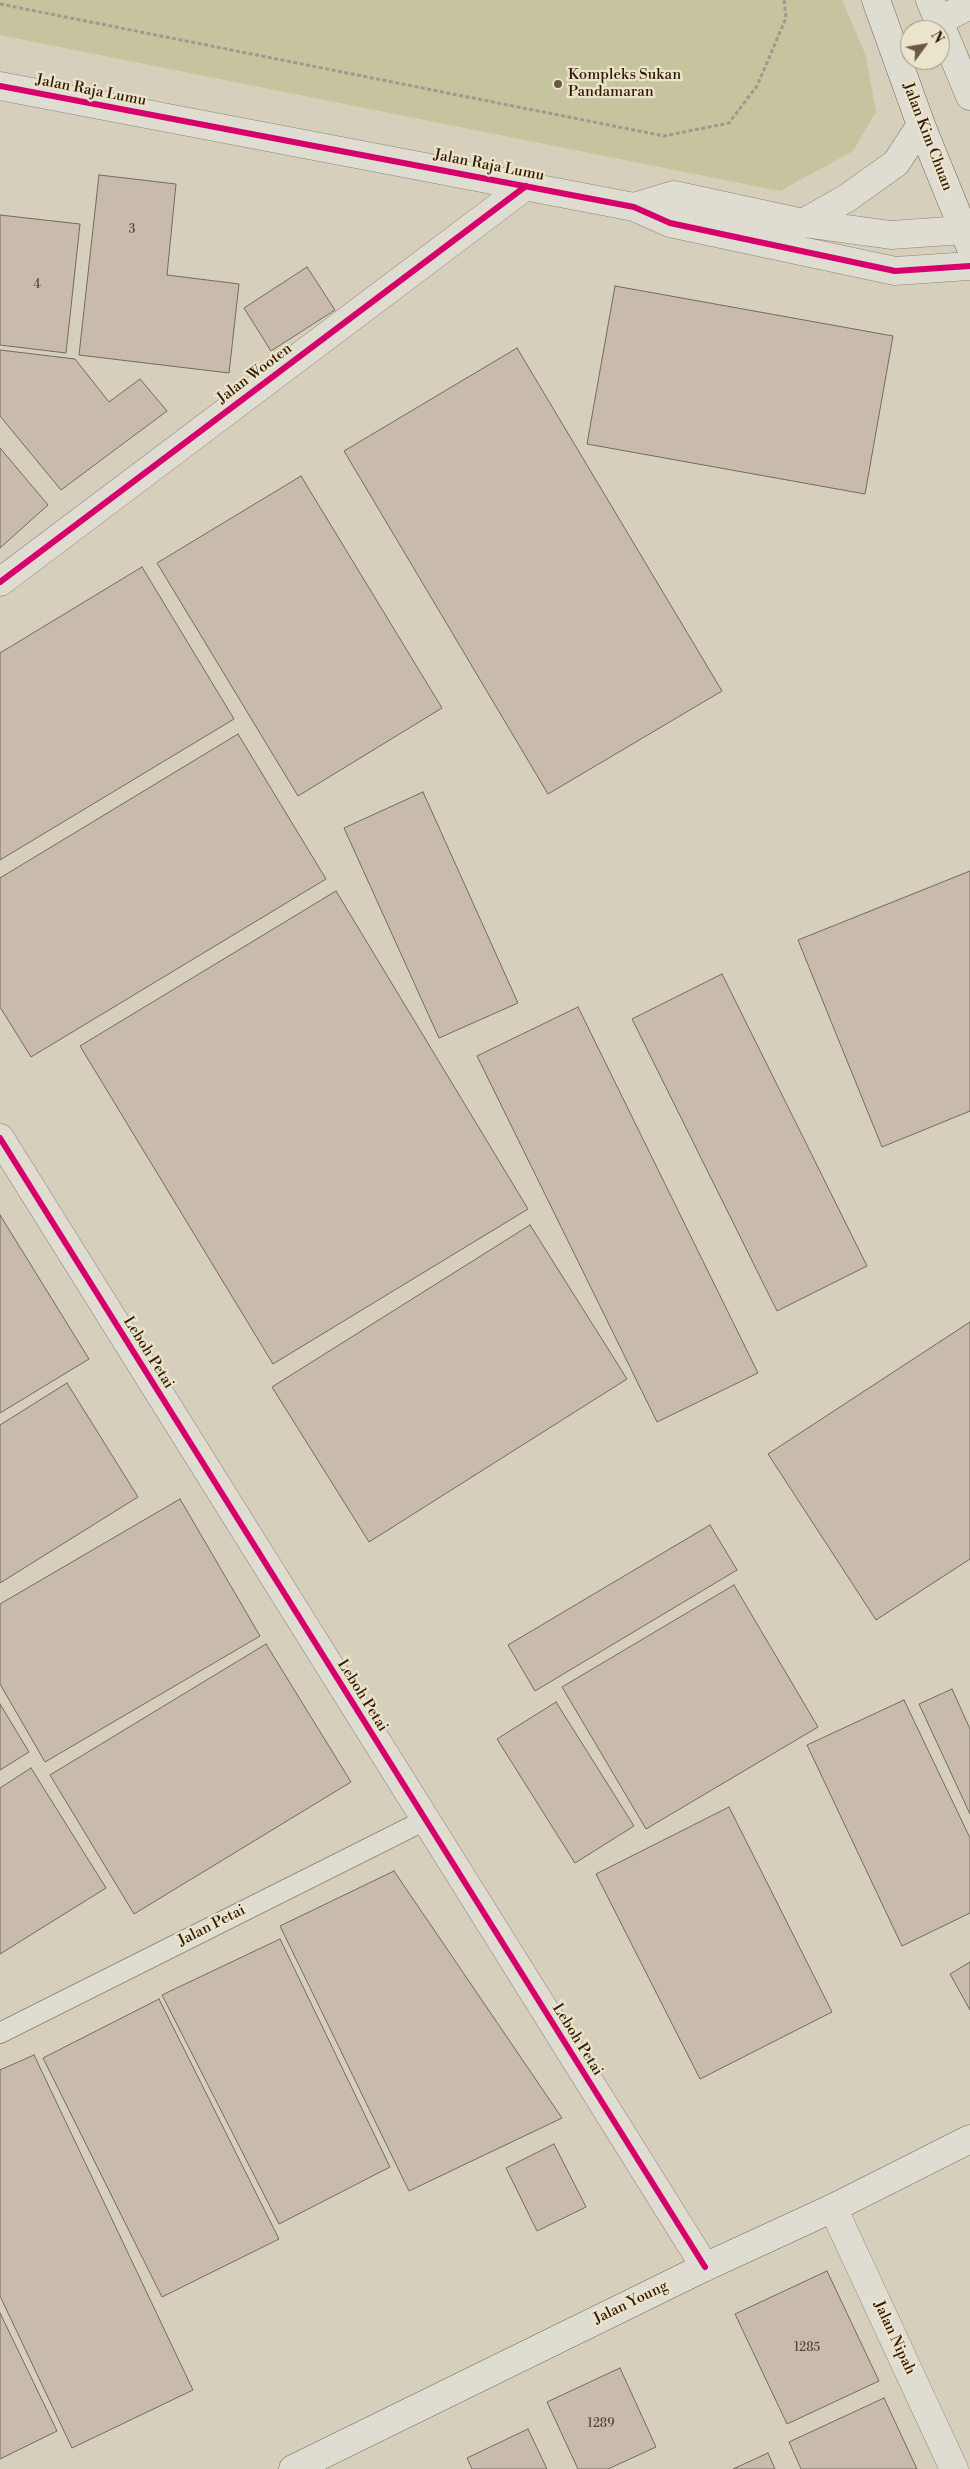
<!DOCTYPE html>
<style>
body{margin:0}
#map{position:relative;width:970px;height:2469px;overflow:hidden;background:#d5cfbb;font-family:"Libre Bodoni",serif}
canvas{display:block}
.north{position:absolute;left:900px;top:20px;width:50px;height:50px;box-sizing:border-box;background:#ebe4cc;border:1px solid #a1937b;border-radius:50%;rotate:58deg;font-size:14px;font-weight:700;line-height:20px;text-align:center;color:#331a01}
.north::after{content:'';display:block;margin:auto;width:18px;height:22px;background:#6c5942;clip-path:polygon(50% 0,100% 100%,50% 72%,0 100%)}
</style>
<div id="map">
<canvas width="970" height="2469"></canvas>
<div class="north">N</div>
</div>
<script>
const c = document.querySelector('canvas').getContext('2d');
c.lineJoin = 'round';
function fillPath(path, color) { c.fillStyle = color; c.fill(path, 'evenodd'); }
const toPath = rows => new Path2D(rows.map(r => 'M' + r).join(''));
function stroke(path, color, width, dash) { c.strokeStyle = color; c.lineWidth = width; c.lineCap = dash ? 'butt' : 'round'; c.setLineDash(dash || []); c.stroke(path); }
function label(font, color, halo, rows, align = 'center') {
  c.font = font + ' "Libre Bodoni",serif'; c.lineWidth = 4.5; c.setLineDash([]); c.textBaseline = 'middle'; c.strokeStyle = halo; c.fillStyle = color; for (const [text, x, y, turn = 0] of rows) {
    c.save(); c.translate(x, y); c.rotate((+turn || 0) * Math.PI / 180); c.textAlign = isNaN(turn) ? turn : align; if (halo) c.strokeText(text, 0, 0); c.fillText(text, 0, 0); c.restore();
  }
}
fillPath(toPath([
 [0,0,842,0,866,56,876,112,853,151,780,191,0,35]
]), '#c6c49e');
const building = toPath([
 [99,175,176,184,167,275,239,284,229,373,79,355,99,175],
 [0,215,80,224,66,353,0,345,0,215],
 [307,267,335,310,271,351,244,308,307,267],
 [615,286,893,336,865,494,587,444,615,286],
 [517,348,722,691,548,794,344,451,517,348],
 [0,350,75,359,109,402,140,379,167,411,61,490,0,416,0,350],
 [0,448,48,505,0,548,0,448],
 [301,476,442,708,298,796,157,563,301,476],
 [142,567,234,719,0,860,0,653,142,567],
 [238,734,326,879,31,1057,0,1007,0,878,238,734],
 [423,792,518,1003,439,1038,344,828,423,792],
 [970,871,970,1111,882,1147,798,940,970,871],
 [336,891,528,1209,273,1364,80,1046,336,891],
 [722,974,867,1266,777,1311,632,1019,722,974],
 [578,1007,758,1373,657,1422,477,1056,578,1007],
 [0,1215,89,1359,0,1413,0,1215],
 [530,1225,627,1379,369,1542,272,1387,530,1225],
 [970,1322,970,1559,876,1620,768,1454,970,1322],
 [67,1383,138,1497,0,1583,0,1425,67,1383],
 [180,1499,260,1636,45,1762,0,1684,0,1604,180,1499],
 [710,1525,737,1570,535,1691,508,1645,710,1525],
 [734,1585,818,1727,646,1829,562,1687,734,1585],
 [266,1644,351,1782,134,1914,50,1775,266,1644],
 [952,1689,970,1729,970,1814,919,1704,952,1689],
 [904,1700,970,1838,970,1913,902,1946,807,1745,904,1700],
 [556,1702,634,1826,575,1863,497,1739,556,1702],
 [0,1704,29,1752,0,1770,0,1704],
 [31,1768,106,1888,0,1954,0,1788,31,1768],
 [729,1807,832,2012,700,2079,596,1874,729,1807],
 [394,1871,562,2118,409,2191,280,1926,394,1871],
 [280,1939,390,2167,279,2224,162,1995,280,1939],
 [970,1962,970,2010,950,1974,970,1962],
 [159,1999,279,2239,162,2297,43,2058,159,1999],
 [34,2055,193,2390,72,2448,0,2296,0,2070,34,2055],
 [554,2144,586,2207,537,2231,506,2168,554,2144],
 [827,2271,879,2381,787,2424,735,2314,827,2271],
 [0,2313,57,2431,0,2459,0,2313],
 [620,2368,656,2447,608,2469,578,2469,547,2402,620,2368],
 [884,2398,917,2469,801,2469,789,2442,884,2398],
 [528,2429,547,2469,472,2469,467,2458,528,2429],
 [768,2453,775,2469,733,2469,768,2453]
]);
fillPath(building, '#c9baae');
stroke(building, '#736b5e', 1);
const service = toPath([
 [0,2033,425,1820]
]);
const minor = toPath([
 [939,21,970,5],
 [0,582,526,186],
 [0,1138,705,2267],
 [833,2208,954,2469]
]);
const tertiary = toPath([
 [0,86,634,207,670,223,895,271,970,266],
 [634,207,674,195,803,223,891,235,964,230]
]);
const secondary = toPath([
 [876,0,921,125,970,246],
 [930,0,970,96],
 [803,223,847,198,896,163,921,125],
 [293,2469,705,2267,833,2208,970,2139]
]);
stroke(service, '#8b8476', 22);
stroke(minor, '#8b8476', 29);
stroke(tertiary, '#8b8476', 29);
stroke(secondary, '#736b5e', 29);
stroke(toPath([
 [0,4,664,136,729,123,757,86,786,18,784,0]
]), '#9f998f', 3, [4, 2.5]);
stroke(service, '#dfdcd2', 20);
stroke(minor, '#dfdcd2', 28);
stroke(tertiary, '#dfdcd2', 28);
stroke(secondary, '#dfdcd2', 28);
stroke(toPath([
 [0,86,634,207,670,223,895,271,970,266],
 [0,582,526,186],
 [0,1138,705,2267]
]), '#d6006c', 6);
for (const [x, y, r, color] of [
 [558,84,5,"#6c5942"]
]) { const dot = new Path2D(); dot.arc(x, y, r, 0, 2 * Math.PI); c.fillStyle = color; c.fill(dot); stroke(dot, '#ebe4cc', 2); }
label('12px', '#58422c', null, [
 ["3",132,230],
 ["4",37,285],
 ["1285",807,2348],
 ["1289",601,2424]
]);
label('15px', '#331a01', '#ebe4cc', [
 ["Kompleks Sukan",568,75],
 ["Pandamaran",568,92]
], 'left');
label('15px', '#331a01', '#ebe4cc', [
 ["Jalan Raja Lumu",91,91,11],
 ["Jalan Kim Chuan",927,137,69],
 ["Jalan Raja Lumu",489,166,11],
 ["Jalan Wooten",255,374,-37],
 ["Leboh Petai",148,1353,58],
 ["Leboh Petai",362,1696,58],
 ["Jalan Petai",212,1926,-27],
 ["Leboh Petai",577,2040,58],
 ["Jalan Young",631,2303,-26],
 ["Jalan Nipah",894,2338,65]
]);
</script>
